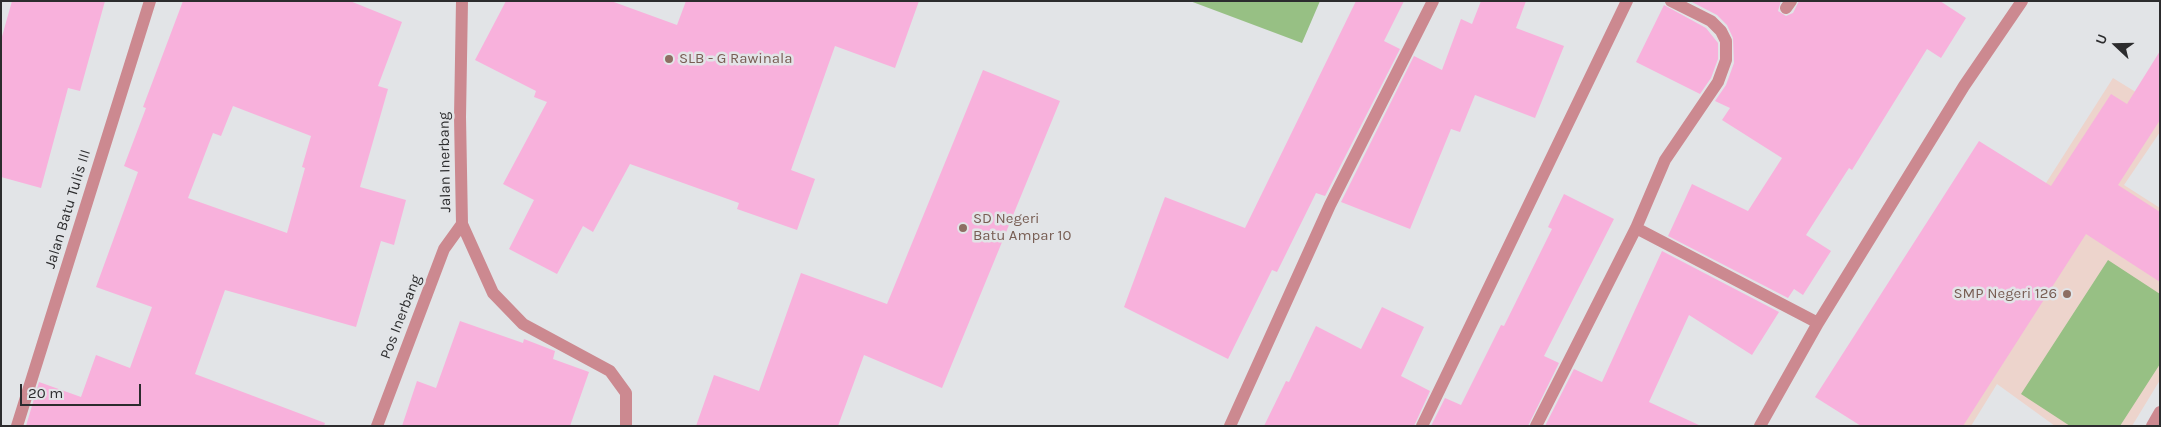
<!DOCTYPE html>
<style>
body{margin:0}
#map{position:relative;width:2161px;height:427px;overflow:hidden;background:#e2e4e7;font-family:Karla,sans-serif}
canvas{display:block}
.frame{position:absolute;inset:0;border:2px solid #2c2c2e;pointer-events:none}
.north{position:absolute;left:2091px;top:20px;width:50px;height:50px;-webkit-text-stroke:4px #e2e4e7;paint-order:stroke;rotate:291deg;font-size:14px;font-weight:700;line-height:20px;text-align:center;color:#2c2c2e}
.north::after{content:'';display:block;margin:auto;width:18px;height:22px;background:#2c2c2e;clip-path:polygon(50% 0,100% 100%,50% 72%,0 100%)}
.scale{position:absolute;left:20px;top:384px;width:121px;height:22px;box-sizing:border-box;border:2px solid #2c2c2e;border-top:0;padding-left:6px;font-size:15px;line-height:18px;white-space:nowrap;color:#2c2c2e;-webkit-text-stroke:4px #e2e4e7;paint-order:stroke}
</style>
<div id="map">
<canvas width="2161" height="427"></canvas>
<div class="frame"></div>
<div class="north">U</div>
<div class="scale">20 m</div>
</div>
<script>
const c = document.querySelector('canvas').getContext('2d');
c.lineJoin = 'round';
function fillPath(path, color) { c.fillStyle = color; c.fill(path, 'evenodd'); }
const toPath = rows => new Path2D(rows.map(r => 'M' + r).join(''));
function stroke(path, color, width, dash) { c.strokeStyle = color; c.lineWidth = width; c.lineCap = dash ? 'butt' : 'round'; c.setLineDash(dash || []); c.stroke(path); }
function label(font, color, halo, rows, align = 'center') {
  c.font = font + ' Karla,sans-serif'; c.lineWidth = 5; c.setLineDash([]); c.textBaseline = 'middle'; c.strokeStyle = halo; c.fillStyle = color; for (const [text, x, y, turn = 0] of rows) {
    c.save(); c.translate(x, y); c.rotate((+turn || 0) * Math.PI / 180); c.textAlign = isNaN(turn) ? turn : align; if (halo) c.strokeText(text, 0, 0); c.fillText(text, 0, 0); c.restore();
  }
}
fillPath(toPath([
 [2113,78,2160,107,2160,132,2124,185,2160,208,2160,380,2132,426,2055,426,1997,384,1971,426,1891,426]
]), '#edd4cc');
fillPath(toPath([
 [1190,1,1320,1,1302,43],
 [2108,260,2160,294,2160,364,2120,426,2070,426,2021,394]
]), '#97c084');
fillPath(toPath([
 [12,1,105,1,80,91,68,88,41,188,1,177,1,40],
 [183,1,350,1,402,22,378,86,388,89,360,187,406,200,394,245,381,241,356,327,225,290,195,374,325,423,324,426,26,426,39,382,81,397,96,355,130,368,152,307,96,287,138,172,124,166,146,108,143,107],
 [233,106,311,136,302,167,305,168,287,233,188,198,213,133,221,136],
 [506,1,611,1,677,25,686,1,919,1,895,68,835,46,791,170,815,179,797,230,737,209,739,203,630,164,593,232,583,226,557,274,509,249,534,200,503,184,547,102,534,97,536,91,475,60],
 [1356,1,1404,1,1384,41,1400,49,1325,196,1316,193,1277,272,1272,270,1228,359,1124,307,1165,197,1245,228],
 [1481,1,1526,1,1516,28,1564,46,1535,118,1475,95,1460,132,1451,129,1410,229,1341,202,1414,56,1442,70,1461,19,1472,24],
 [1690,1,1781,1,1778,11,1786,16,1793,13,1799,1,1940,1,1966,18,1941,58,1927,49,1852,170,1849,168,1806,235,1831,251,1803,295,1794,289,1788,298,1668,236,1692,184,1748,211,1782,158,1722,120,1730,108,1715,101,1726,85,1734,63,1733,38,1727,25,1717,15],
 [1664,5,1706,28,1718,43,1718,59,1711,78,1700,94,1636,62],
 [2160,51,2160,120,2118,185,2160,212,2160,282,2086,234,1963,426,1861,426,1815,397,1979,141,2051,186,2111,94,2127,104],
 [983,70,1060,101,942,388,864,355,838,426,696,426,714,375,759,391,801,273,887,304],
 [1564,194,1614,219,1544,356,1559,363,1528,426,1431,426,1445,398,1461,405,1501,325,1504,326,1552,229,1548,227],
 [1662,251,1779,312,1752,355,1689,315,1649,402,1701,426,1545,426,1574,369,1602,382],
 [1382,307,1424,327,1401,376,1430,391,1414,426,1264,426,1286,381,1289,382,1316,326,1361,349],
 [460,321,523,343,524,339,555,351,553,359,589,372,570,426,402,426,417,381,436,388]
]), '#f8b1dc');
stroke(toPath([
 [2152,426,2160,412]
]), '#cc8990', 12);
stroke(toPath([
 [462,1,460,117,462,224,493,293,523,324,610,371,626,393,626,426],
 [1786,8,1791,1],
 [1636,228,1818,323],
 [17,426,150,1],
 [377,426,444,249,462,224],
 [1230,426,1330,205,1433,1],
 [1422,426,1627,1],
 [1536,426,1636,228,1665,160,1718,82,1726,60,1726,41,1721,31,1711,21,1671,1],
 [1760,426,1818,323,1964,86,2022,1]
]), '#cc8990', 12);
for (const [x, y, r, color] of [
 [669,59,5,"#8d6e63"],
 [963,228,5,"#8d6e63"],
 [2067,294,5,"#8d6e63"]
]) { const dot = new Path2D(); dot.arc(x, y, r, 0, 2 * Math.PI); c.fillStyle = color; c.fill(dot); stroke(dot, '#e2e4e7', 2); }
label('15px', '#785e54', '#e2e4e7', [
 ["SLB - G Rawinala",679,59],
 ["SD Negeri",973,219],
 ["Batu Ampar 10",973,236],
 ["SMP Negeri 126",2057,294,"right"]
], 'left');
label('15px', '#2c2c2e', '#e2e4e7', [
 ["Jalan Inerbang",445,162,-91],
 ["Jalan Batu Tulis III",68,209,-73],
 ["Pos Inerbang",401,317,-69]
]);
</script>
